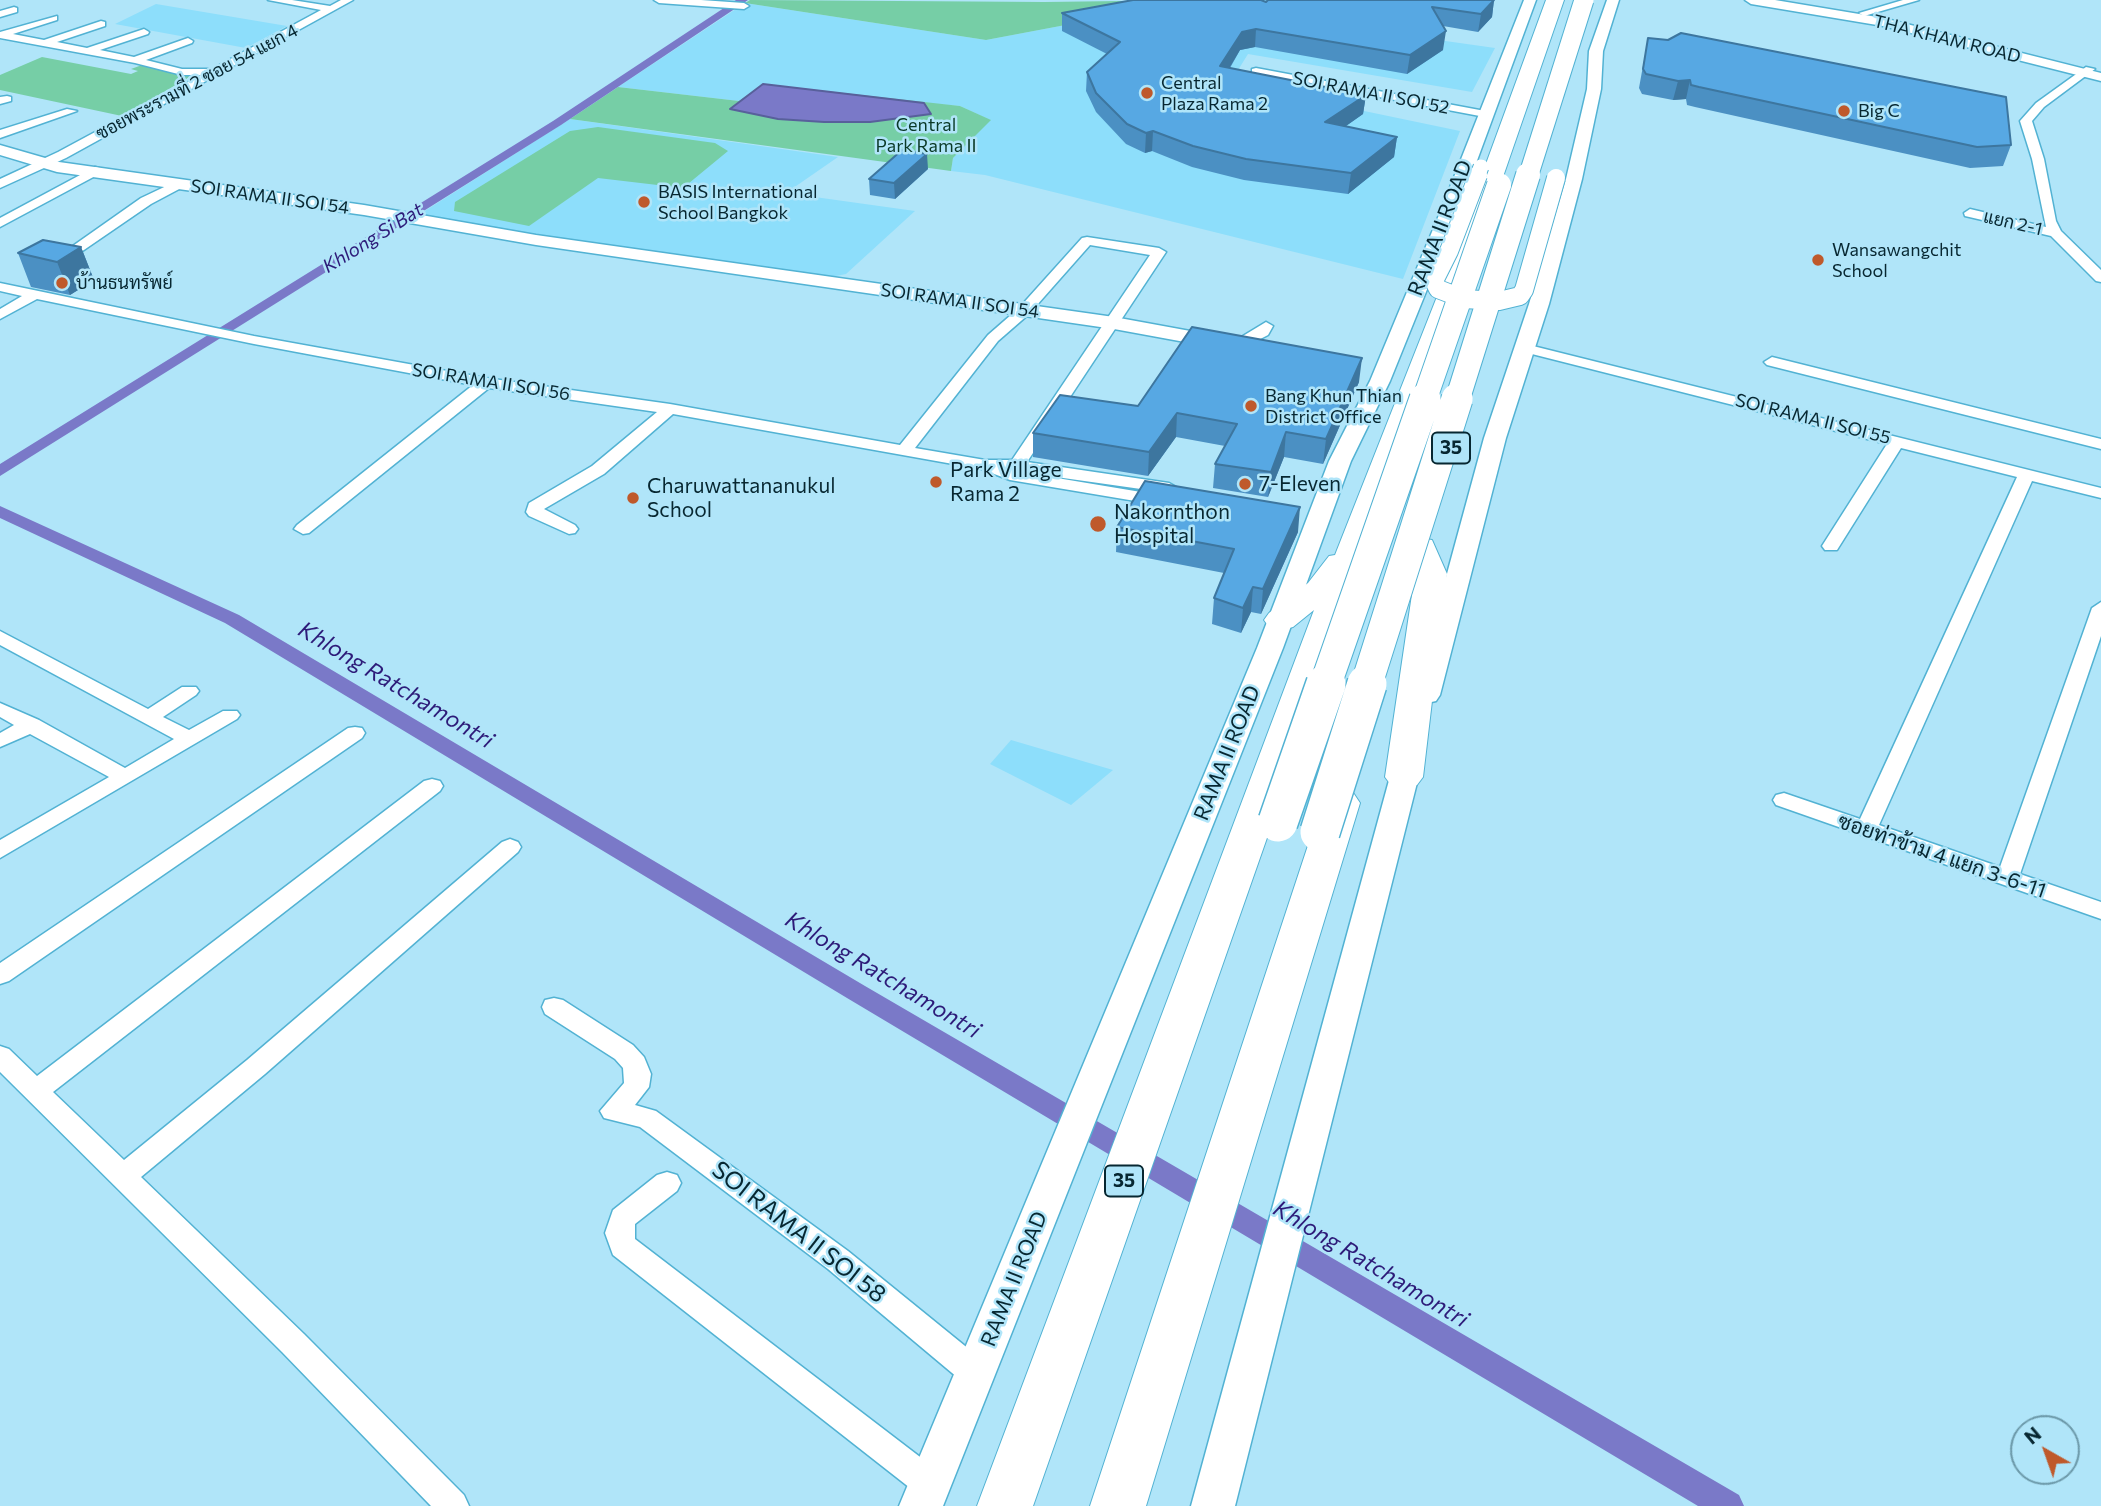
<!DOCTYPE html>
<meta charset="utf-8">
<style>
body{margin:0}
#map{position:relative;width:2101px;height:1506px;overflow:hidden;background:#b0e5f9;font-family:Commissioner,sans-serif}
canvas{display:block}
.north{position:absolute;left:2010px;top:1415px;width:70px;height:70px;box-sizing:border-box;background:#b0e5f9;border:2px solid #6c99a9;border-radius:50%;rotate:320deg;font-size:19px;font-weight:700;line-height:28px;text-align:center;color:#072731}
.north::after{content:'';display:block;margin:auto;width:24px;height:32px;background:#bf592b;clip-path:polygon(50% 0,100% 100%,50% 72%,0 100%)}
</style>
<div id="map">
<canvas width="2101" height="1506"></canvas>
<div class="north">N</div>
</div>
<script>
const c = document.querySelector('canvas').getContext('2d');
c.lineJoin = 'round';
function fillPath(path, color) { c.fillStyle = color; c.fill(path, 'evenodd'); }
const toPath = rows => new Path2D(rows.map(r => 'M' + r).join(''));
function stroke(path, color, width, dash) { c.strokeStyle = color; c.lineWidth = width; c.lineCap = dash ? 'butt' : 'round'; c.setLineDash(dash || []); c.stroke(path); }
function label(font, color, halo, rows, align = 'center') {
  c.font = font + ' Commissioner,Sarabun,sans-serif'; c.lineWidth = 5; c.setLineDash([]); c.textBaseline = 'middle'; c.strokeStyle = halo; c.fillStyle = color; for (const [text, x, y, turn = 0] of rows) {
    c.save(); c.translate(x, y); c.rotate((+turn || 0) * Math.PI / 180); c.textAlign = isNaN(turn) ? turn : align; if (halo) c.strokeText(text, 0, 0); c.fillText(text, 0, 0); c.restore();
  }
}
fillPath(toPath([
 [1198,0,1285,0,1276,17,1495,48,1472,92,1248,54,1230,83,1460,131,1403,279,985,175,951,171,953,158,990,120,960,106,924,103,739,101,618,87,745,3,986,40],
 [156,4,287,26,246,48,115,24],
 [570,119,838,157,786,193,915,211,846,274,831,277,551,238,420,214],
 [1011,740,1113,770,1071,805,990,764]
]), '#8ddefb');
fillPath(toPath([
 [750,0,1045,2,1198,0,986,40,745,3],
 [42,57,131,74,138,71,131,69,142,65,193,75,122,116,0,90,0,75],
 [763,84,960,106,991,120,953,158,951,171,570,119,618,87,739,101],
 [598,127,715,143,728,151,683,188,598,178,529,226,454,211,455,202,570,131]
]), '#76cea6');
const water = toPath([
 [763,84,924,103,931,114,870,122,824,122,778,119,730,109,763,84]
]);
fillPath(water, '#7a79c8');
stroke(water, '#58609b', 2);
fillPath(toPath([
 [736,0,748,0,561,125,0,476,0,464,553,121,736,0],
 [0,506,239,615,865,986,1739,1495,1744,1506,1698,1506,847,998,225,623,0,518,0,506]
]), '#7a79c8');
const street = toPath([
 [268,0,292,0,330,6,341,0,353,0,66,158,0,188,0,179,58,152,201,75,182,75,135,63,0,38,0,32,57,16,57,20,13,34,44,40,101,21,105,22,105,26,57,42,87,48,144,29,149,32,148,34,100,50,134,57,188,38,193,41,192,43,146,60,182,69,212,69,321,10,268,0],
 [654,0,701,0,744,3,749,6,744,9,659,3,654,0],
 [1903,0,1919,0,1864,16,1859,13,1903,0],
 [14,7,17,8,17,12,0,17,0,11,14,7],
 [2086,67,2095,69,2044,107,2032,121,2044,159,2056,221,2061,231,2101,270,2101,282,2096,281,2051,236,1965,216,1964,213,1970,209,2046,227,2032,159,2020,121,2036,103,2086,67],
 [1256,68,1485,111,1491,114,1485,117,1252,73,1252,69,1256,68],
 [7,96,11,97,11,101,0,104,0,97,7,96],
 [67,109,77,111,0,138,0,130,67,109],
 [95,167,99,168,99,174,0,227,0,218,95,167],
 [179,180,183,181,183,187,151,204,62,265,57,266,50,262,141,198,179,180],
 [1087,237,1159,248,1166,252,1027,462,1169,483,1178,488,1169,493,1021,472,1165,496,1174,501,1171,505,1165,506,1010,480,981,469,673,414,604,474,544,509,575,525,578,529,575,533,569,534,529,516,526,512,529,503,592,466,657,412,489,388,309,533,303,534,294,529,297,525,473,385,254,344,37,299,0,319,0,309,22,296,0,291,0,283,254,336,486,378,670,404,900,445,988,335,1019,308,1082,238,1087,237],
 [1090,245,1150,255,1012,460,985,460,915,448,998,341,1029,314,1090,245],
 [1266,322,1273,326,1268,335,1243,348,1233,348,1231,345,1233,342,1266,322],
 [1525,344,2101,488,2101,498,2032,481,1879,825,2000,867,2092,608,2101,602,2101,636,2020,874,2101,902,2101,919,1776,805,1773,800,1776,795,1784,793,1860,819,2017,477,1901,448,1837,550,1825,550,1822,546,1887,444,1520,351,1518,348,1520,345,1525,344],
 [1772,357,2101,439,2101,449,1767,365,1764,362,1772,357],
 [0,631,148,709,182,687,196,687,199,691,196,695,163,717,189,730,223,711,237,711,240,715,237,719,0,858,0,840,109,777,30,734,0,747,0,733,14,725,0,717,0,703,39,720,125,768,174,739,0,645,0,631],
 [355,727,362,728,365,733,362,738,9,981,0,984,0,963,348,728,355,727],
 [432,779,440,781,443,786,440,791,53,1092,124,1160,247,1060,502,842,510,839,518,842,521,847,518,852,265,1074,141,1177,304,1334,464,1495,469,1506,431,1506,282,1352,0,1072,0,1046,9,1049,37,1076,424,781,432,779],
 [554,998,563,1000,633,1045,644,1057,651,1074,649,1087,635,1105,656,1111,848,1251,986,1363,990,1373,986,1383,975,1387,964,1383,828,1269,640,1127,604,1118,600,1111,624,1083,623,1068,615,1059,545,1014,542,1007,545,1000,554,998],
 [667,1172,677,1175,681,1183,677,1191,635,1224,635,1239,941,1473,946,1484,941,1495,930,1499,919,1495,613,1255,605,1233,613,1210,657,1175,667,1172]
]);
const secondary = toPath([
 [1524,0,1536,0,1457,215,1390,381,1351,461,1283,648,943,1506,899,1506,1257,648,1329,461,1370,381,1439,215,1524,0],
 [1607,0,1619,0,1603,51,1601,89,1582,179,1549,304,1506,438,1440,695,1436,701,1427,703,1418,701,1414,695,1484,438,1529,304,1566,179,1587,89,1589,51,1607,0],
 [1745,0,1775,0,1883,18,2101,73,2101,81,1883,26,1751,4,1745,0],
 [0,145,59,162,364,205,536,235,1114,317,1223,337,1230,339,1233,343,1230,347,1223,349,1114,329,536,245,364,215,57,172,0,155,0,145],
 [1411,742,1421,745,1425,751,1235,1506,1191,1506,1397,751,1401,745,1411,742]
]);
const highway = toPath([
 [1546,0,1564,0,1466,284,1407,438,1033,1506,977,1506,1314,610,1293,627,1281,630,1269,627,1264,620,1269,613,1308,583,1329,556,1335,555,1442,284,1546,0],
 [1421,538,1432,540,1447,574,1423,777,1417,785,1404,789,1391,785,1385,777,1415,574,1405,547,1410,540,1421,538],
 [1341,791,1354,794,1360,803,1146,1506,1090,1506,1322,803,1328,794,1341,791]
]);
stroke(street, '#52b2d3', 3);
stroke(secondary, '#52b2d3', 3);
stroke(highway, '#52b2d3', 2);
fillPath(street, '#fff');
fillPath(secondary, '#fff');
fillPath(highway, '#fff');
const secondaryBridgeFar1 = toPath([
 [1477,177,1481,167]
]);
const secondaryBridge = toPath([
 [1478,175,1449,251,1434,281,1438,289,1464,299,1499,301,1520,296,1524,290,1556,178]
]);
const highwayBridgeFar3 = toPath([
 [1528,177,1584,0]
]);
const highwayBridgeFar2 = toPath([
 [1424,401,1499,185],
 [1457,401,1528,175]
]);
const highwayBridgeFar1 = toPath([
 [1325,686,1425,399],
 [1366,686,1457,399]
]);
const highwayBridge = toPath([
 [1278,822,1326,684],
 [1320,832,1367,684]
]);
stroke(secondaryBridgeFar1, '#52b2d3', 17, []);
stroke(secondaryBridge, '#52b2d3', 20, []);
stroke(highwayBridgeFar3, '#52b2d3', 21, []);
stroke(highwayBridgeFar2, '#52b2d3', 26, []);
stroke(highwayBridgeFar1, '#52b2d3', 33, []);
stroke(highwayBridge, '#52b2d3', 42, []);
stroke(secondaryBridgeFar1, '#fff', 15);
stroke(secondaryBridge, '#fff', 18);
stroke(highwayBridgeFar3, '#fff', 19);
stroke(highwayBridgeFar2, '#fff', 24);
stroke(highwayBridgeFar1, '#fff', 31);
stroke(highwayBridge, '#fff', 39);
fillPath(toPath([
 [1494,0,1492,17,1478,32,1443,26,1443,50,1407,74,1255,47,1240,50,1230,68,1366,95,1363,114,1346,126,1397,137,1394,157,1348,194,1244,180,1192,167,1152,151,1145,153,1126,144,1096,112,1086,91,1087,72,1107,54,1062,31,1062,13,1266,2],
 [1648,38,2011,145,2003,166,1970,168,1695,107,1687,105,1686,99,1673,100,1642,94,1639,88],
 [928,169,895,199,870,195,869,179],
 [81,247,94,280,70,295,31,287,18,253],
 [1359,382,1323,464,1284,457,1268,497,1213,488,1215,464,1225,446,1176,437,1148,476,1033,457,1033,433,1138,406],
 [1117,527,1298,532,1261,614,1251,612,1241,633,1212,624,1214,598,1224,573,1116,552]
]), '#4b90c3');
fillPath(toPath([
 [1494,0,1492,17,1478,32,1481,14],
 [1256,29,1255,47,1240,50,1219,85,1220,66,1242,32],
 [1446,31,1443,50,1407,74,1410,55],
 [1690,80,1686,99,1673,100,1678,81],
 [1366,95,1363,114,1323,142,1325,122],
 [1153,131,1152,151,1145,153,1146,133],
 [1397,137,1394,157,1348,194,1351,173],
 [927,154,928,169,895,199,894,183],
 [81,247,94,280,70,295,57,262],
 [1362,358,1359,382,1323,464,1326,439],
 [1177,413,1176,437,1148,476,1149,452],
 [1286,432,1284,457,1268,497,1271,472],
 [1300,507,1298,532,1261,614,1263,589],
 [1253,587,1251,612,1241,633,1243,608]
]), '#3d769f');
const building = toPath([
 [1133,0,1261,0,1266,2,1268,0,1494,0,1481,14,1432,7,1446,31,1410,55,1256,29,1242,32,1220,66,1366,95,1325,122,1397,137,1351,173,1246,159,1193,146,1153,131,1146,133,1127,124,1096,93,1087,72,1120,42,1062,13,1133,0],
 [1681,33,2006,97,2011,145,1977,147,1699,87,1691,85,1690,80,1678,81,1646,74,1643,69,1648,38,1668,40,1681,33],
 [902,150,927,154,894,183,869,179,902,150],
 [43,240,81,247,57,262,18,253,43,240],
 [1192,327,1362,358,1326,439,1286,432,1271,472,1215,464,1237,424,1177,413,1149,452,1033,433,1060,395,1138,406,1192,327],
 [1145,481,1300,507,1263,589,1253,587,1243,608,1214,598,1234,549,1117,527,1145,481]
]);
fillPath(building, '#57a8e3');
stroke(building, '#3d769f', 2);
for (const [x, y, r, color] of [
 [1147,93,7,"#bf592b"],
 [1844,111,7,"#bf592b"],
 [644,202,7,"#bf592b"],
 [1818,260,7,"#bf592b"],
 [62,283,7,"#bf592b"],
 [1251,406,7,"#bf592b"],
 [936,482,7,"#bf592b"],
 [1245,484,7,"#bf592b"],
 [633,498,7,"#bf592b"],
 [1098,524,9,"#bf592b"]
]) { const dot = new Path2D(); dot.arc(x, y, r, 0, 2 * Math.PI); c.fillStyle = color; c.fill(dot); stroke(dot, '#b0e5f9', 2.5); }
label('18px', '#072731', '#b0e5f9', [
 ["THA KHAM ROAD",1947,39,14],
 ["ซอยพระรามที่ 2 ซอย 54 แยก 4",197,82,-28],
 ["SOI RAMA II SOI 52",1371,93,11],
 ["SOI RAMA II SOI 54",270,197,8],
 ["แยก 2-1",2013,223,13],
 ["SOI RAMA II SOI 54",960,301,8],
 ["SOI RAMA II SOI 56",491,382,9],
 ["SOI RAMA II SOI 55",1813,419,14]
]);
label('18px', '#072731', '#b0e5f9', [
 ["Central",1161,83],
 ["Plaza Rama 2",1161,104],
 ["Big C",1858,111],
 ["BASIS International",658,192],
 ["School Bangkok",658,213],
 ["Wansawangchit",1832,250],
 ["School",1832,271],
 ["บ้านธนทรัพย์",76,283],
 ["Bang Khun Thian",1265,396],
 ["District Office",1265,417]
], 'left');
label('18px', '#0a3927', '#b0e5f9', [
 ["Central",926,125],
 ["Park Rama II",926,146]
]);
label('italic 19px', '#2d1b79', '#b0e5f9', [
 ["Khlong Si Bat",373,238,-32]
]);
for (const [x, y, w] of [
 [1451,448,38],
 [1124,1181,38]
]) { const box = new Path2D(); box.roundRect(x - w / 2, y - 15.5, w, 31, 5); c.fillStyle = '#b0e5f9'; c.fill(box); stroke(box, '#072731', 2); }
label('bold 19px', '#072731', null, [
 ["35",1451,448],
 ["35",1124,1181]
]);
label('21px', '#072731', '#b0e5f9', [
 ["RAMA II ROAD",1440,228,-69],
 ["RAMA II ROAD",1227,753,-68],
 ["ซอยท่าข้าม 4 แยก 3-6-11",1942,856,19],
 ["RAMA II ROAD",1014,1279,-68]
]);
label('21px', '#072731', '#b0e5f9', [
 ["Park Village",950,470],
 ["Rama 2",950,494],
 ["7-Eleven",1259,484],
 ["Charuwattananukul",647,486],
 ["School",647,510],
 ["Nakornthon",1114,512],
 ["Hospital",1114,536]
], 'left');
label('italic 23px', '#2d1b79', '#b0e5f9', [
 ["Khlong Ratchamontri",396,685,31],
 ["Khlong Ratchamontri",883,975,31],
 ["Khlong Ratchamontri",1371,1264,31]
]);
label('24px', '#072731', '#b0e5f9', [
 ["SOI RAMA II SOI 58",799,1232,38]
]);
</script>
